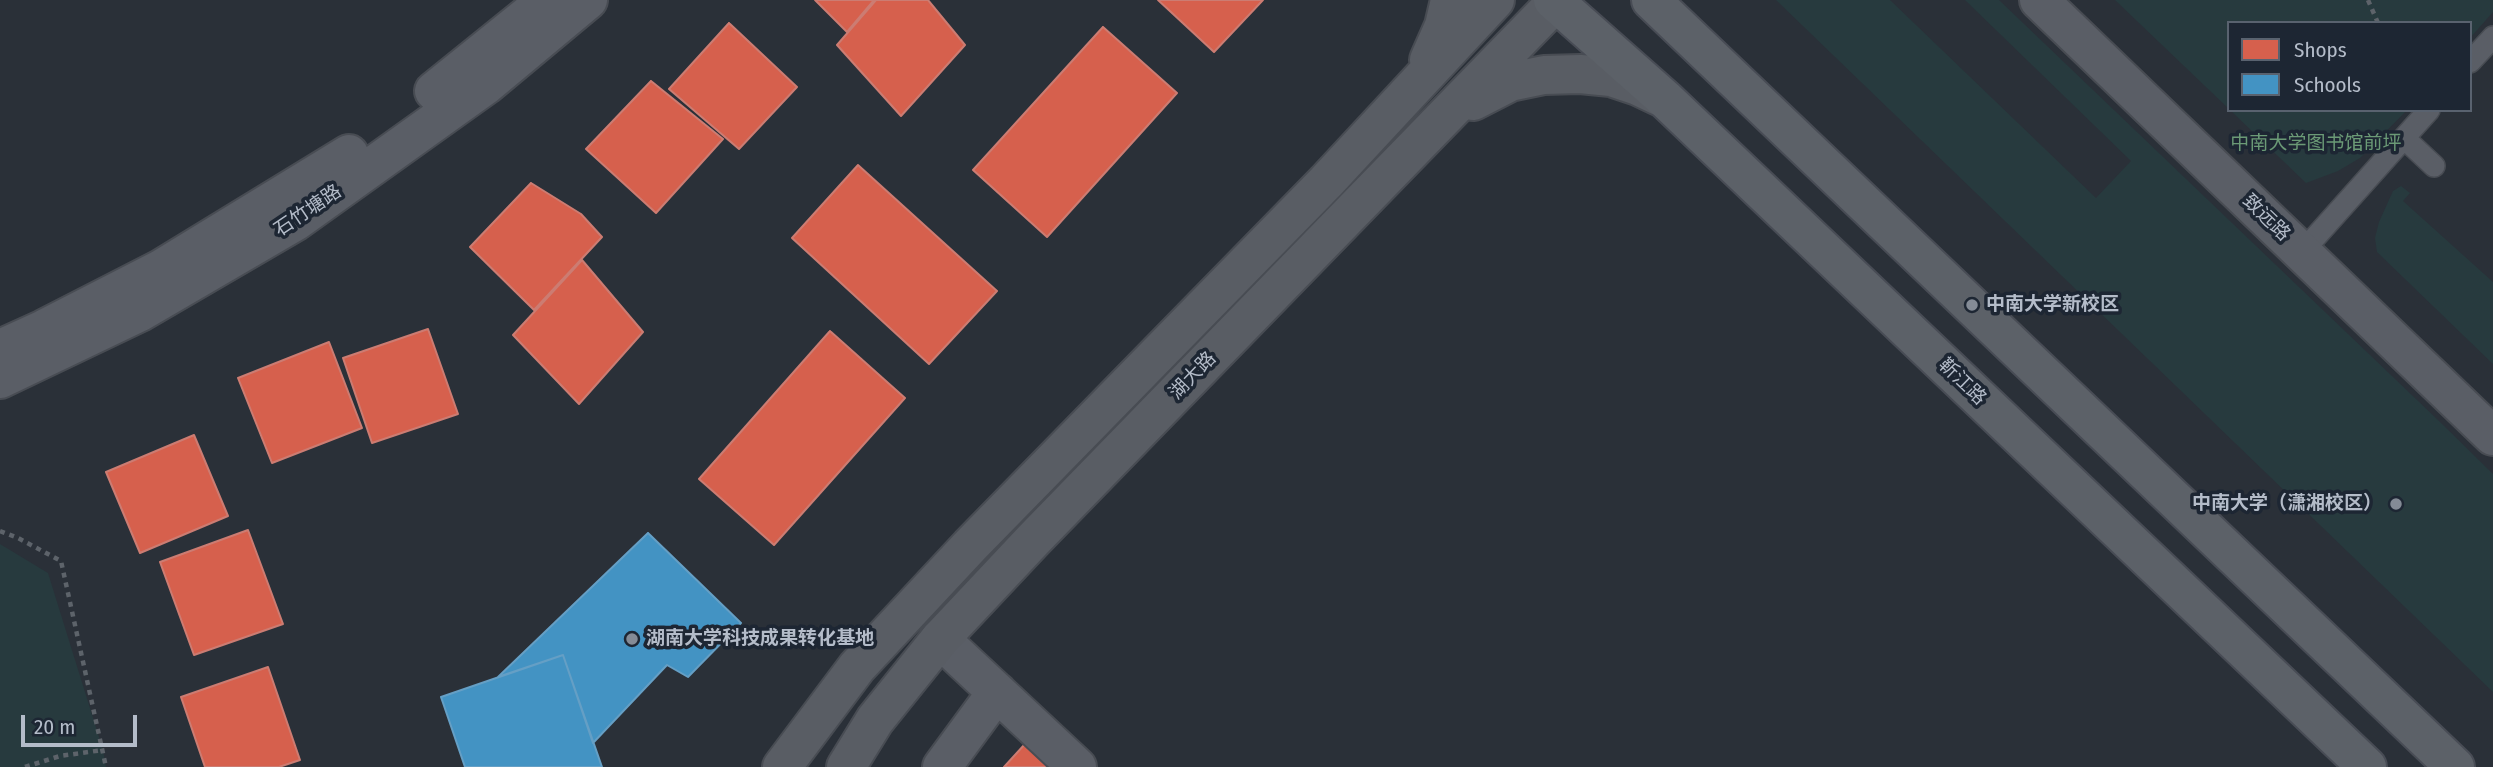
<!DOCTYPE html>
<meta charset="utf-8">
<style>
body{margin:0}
#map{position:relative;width:2493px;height:767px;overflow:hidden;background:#2a3038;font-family:"Fira Sans Condensed",sans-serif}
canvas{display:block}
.legend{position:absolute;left:2227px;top:21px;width:245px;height:91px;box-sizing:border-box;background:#1d2633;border:2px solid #59626f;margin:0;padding:9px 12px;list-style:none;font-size:21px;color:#b4bcc9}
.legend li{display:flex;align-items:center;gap:14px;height:35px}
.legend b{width:35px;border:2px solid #59626f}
.scale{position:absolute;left:21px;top:715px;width:116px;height:32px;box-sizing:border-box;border:4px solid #b4bcc9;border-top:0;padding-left:9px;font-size:21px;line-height:24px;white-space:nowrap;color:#b4bcc9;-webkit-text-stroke:5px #1d2633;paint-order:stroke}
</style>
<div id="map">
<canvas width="2493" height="767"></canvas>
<ul class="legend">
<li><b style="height:19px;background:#d6604d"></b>Shops</li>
<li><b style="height:19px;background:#4393c3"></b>Schools</li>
</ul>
<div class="scale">20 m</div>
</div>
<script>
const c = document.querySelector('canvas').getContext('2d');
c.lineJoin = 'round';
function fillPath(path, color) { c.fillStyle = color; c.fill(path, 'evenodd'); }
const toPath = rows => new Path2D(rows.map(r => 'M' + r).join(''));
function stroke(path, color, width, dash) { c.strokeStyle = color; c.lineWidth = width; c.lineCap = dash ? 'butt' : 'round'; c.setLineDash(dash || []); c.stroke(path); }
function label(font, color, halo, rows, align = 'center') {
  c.font = font + ' "Fira Sans Condensed","Noto Sans SC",sans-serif'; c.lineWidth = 7; c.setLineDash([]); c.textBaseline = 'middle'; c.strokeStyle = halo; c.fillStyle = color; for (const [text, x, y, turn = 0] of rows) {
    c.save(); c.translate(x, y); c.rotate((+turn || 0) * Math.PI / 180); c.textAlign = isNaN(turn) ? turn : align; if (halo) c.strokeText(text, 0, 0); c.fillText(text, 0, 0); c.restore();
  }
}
fillPath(toPath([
 [1776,0,1890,0,2096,198,2131,161,1965,0,1999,0,2440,422,2493,474,2493,692],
 [2115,0,2493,0,2493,12,2470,38,2470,23,2229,23,2229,109],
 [2230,110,2407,110,2360,158,2338,171,2306,183],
 [2401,186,2410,193,2403,201,2493,282,2493,364,2377,252,2375,238,2379,222,2393,191],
 [0,544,48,573,103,750,106,767,0,767]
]), '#273a3e');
const shops = toPath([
 [815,0,874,0,847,32,815,0],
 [876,0,928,0,965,45,901,116,837,45,876,0],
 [1158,0,1263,0,1214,52,1158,0],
 [729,23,797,87,739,149,669,89,729,23],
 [1103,27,1177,93,1047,237,973,170,1103,27],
 [651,81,723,139,656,213,586,149,651,81],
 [858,165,997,291,929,364,792,238,858,165],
 [531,183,581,214,602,237,534,310,470,247,531,183],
 [582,260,643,332,579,404,513,335,582,260],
 [428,329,458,414,372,443,343,358,428,329],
 [830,331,905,398,774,545,699,479,830,331],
 [329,342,362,428,272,463,238,378,329,342],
 [194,435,228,516,140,553,106,472,194,435],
 [248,530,283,624,194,655,160,562,248,530],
 [268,667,300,760,279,767,205,767,181,697,268,667],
 [1025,744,1049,767,1004,767,1025,744]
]);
fillPath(shops, '#d6604d');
stroke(shops, '#cc7c72', 2);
const schools = toPath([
 [648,533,741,623,688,677,667,665,593,743,563,655,498,677,648,533],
 [563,655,602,767,465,767,441,697,563,655]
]);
fillPath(schools, '#4393c3');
stroke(schools, '#659fc5', 2);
const service = toPath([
 [2470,62,2493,37],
 [2404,138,2434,166],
 [2302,252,2429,110]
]);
const minor = toPath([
 [2039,0,2493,436],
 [940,639,1077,767],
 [942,767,997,692]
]);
const tertiary = toPath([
 [434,91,547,0],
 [0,349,44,329,161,269,349,154],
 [0,379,140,312,296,221,486,85,588,0]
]);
const secondary = toPath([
 [1429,60,1444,26,1450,0],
 [1473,101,1510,82,1544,75,1580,74,1611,77,1638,86,1659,96],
 [782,767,857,667,970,546,1326,182,1495,0],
 [846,767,875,720,940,639,1033,540,1558,0]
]);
const primary = toPath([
 [1553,0,1666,100,2367,767],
 [1651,0,2455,767]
]);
stroke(service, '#484c53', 24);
stroke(minor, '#484c53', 42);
stroke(tertiary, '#484c53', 42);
stroke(secondary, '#484c53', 42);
stroke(primary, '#484c55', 42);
stroke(toPath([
 [2368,0,2378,23],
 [0,531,18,538,61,561,106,767],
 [25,767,60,756,103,750]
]), '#5d636a', 4.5, [5, 5]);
stroke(service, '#5a5e66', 21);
stroke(minor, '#5a5e66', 38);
stroke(tertiary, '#5a5e66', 38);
stroke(secondary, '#595d64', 38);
stroke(primary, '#5c6168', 38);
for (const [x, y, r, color] of [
 [1972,305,7,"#848b96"],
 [2396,504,7,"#848b96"],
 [632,639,7,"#848b96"]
]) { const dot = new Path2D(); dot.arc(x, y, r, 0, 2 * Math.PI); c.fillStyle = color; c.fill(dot); stroke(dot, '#1d2633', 2.5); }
label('19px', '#6b9a76', '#1d2633', [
 ["中南大学图书馆前坪",2316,144]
]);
label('19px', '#b4bcc9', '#1d2633', [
 ["石竹塘路",308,211,-34],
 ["致远路",2266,218,44],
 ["湖大路",1193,376,-46],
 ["靳江路",1962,382,44]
]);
label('bold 19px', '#b4bcc9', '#1d2633', [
 ["中南大学新校区",1986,305],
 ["中南大学（潇湘校区）",2382,504,"right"],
 ["湖南大学科技成果转化基地",646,639]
], 'left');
</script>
